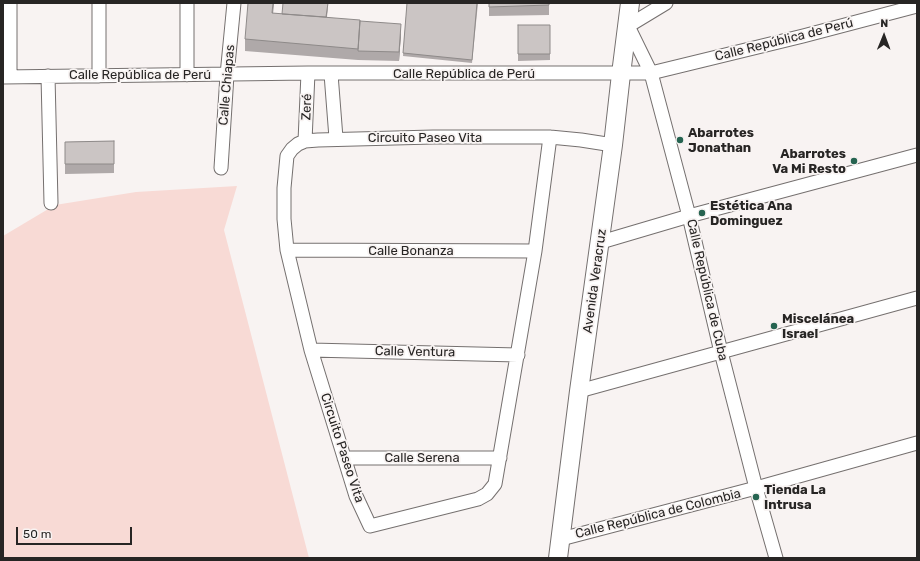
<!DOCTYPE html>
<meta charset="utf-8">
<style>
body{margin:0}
#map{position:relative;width:920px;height:561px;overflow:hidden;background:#f8f3f2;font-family:Rubik,sans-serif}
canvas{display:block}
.frame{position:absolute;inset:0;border:4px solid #272524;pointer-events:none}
.north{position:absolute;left:864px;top:16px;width:40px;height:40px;-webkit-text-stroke:3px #f8f3f2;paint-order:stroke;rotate:1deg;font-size:11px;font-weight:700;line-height:16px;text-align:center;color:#272524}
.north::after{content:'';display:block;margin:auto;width:14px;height:18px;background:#272524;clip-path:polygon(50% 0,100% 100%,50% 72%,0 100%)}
.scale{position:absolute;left:16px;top:527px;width:116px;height:18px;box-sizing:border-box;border:2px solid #272524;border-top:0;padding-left:5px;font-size:12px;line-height:14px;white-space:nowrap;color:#272524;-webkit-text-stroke:3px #f8f3f2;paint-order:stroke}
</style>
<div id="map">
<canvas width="920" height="561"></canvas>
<div class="frame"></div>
<div class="north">N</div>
<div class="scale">50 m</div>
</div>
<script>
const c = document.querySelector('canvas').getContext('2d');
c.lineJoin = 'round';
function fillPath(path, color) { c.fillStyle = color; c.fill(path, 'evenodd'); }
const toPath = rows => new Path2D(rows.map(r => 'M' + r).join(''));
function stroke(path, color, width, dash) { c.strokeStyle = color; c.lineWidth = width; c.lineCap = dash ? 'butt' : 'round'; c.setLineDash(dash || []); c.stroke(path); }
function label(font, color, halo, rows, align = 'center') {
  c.font = font + ' Rubik,sans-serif'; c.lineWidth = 3.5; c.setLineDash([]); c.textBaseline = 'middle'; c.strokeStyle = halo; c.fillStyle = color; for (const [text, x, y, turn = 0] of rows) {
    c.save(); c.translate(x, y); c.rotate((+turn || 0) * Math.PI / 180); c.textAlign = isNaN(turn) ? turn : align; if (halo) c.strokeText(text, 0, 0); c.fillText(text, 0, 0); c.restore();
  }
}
fillPath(toPath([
 [237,186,224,230,309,558,3,558,3,236,55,205,136,192]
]), '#f8dad5');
const street = toPath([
 [10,3,10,76],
 [99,3,99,76],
 [666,3,628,26,651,73,689,216,721,352,756,488,776,558],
 [331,74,336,138],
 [187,75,187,3],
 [48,76,51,203],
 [3,77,308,73,651,73,803,36,917,6],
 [550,137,535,251,495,484,487,494,478,499,370,526,356,496,311,350,287,250,284,219,284,188,287,156,292,149,298,144,305,141,318,140,433,137,550,137,581,140,613,145],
 [305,141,308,73],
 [221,168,227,75,234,3],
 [601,242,689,216,917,155],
 [287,250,535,251],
 [311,350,518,355],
 [579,391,917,298],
 [344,458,500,458],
 [561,539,756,488,917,443]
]);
const secondary = toPath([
 [558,558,579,391,613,145,621,74,630,3]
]);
stroke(street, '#75706f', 15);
stroke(secondary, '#75706f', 20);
stroke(street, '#fff', 13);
stroke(secondary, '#fff', 18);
fillPath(toPath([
 [328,3,327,17,401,34,399,61,358,60,245,51,245,39,273,13,282,14],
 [407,3,478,3,472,63,403,56],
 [489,3,549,3,549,15,489,16],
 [518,25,550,25,550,60,518,61],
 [114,141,114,173,65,174,65,142]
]), '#afa9a9');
fillPath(toPath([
 [273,3,274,3,272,25,272,13],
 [328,3,326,27,326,18],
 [401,24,401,34,399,61,399,52]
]), '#8e8a89');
const building = toPath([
 [248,3,273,3,272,13,360,20,358,49,245,39,248,3],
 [283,3,328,3,326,17,282,14,283,3],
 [407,3,477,3,472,60,403,53,407,3],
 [489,3,549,3,549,5,489,7,489,3],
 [360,21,401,24,399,52,358,51,360,21],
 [518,25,550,25,550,54,518,54,518,25],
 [114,141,114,164,65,164,65,142,114,141]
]);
fillPath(building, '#cbc5c4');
stroke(building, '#8e8a89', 1);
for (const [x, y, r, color] of [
 [680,140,4,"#266451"],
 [854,161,4,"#266451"],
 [702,213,4,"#266451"],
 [774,326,4,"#266451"],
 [756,497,4,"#266451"]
]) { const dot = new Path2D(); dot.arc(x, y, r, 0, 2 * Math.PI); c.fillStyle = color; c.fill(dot); stroke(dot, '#f8f3f2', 1.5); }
label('13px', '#272524', '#f8f3f2', [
 ["Calle República de Perú",784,40,-14],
 ["Calle República de Perú",464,74],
 ["Calle República de Perú",140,75],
 ["Calle Chiapas",227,85,-85],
 ["Zeré",307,107,-88],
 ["Circuito Paseo Vita",425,138],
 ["Calle Bonanza",411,251],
 ["Avenida Veracruz",595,281,-82],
 ["Calle República de Cuba",707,290,77],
 ["Calle Ventura",415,352,1],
 ["Circuito Paseo Vita",342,448,72],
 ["Calle Serena",422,458],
 ["Calle República de Colombia",658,514,-14]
]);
label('bold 13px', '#272524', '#f8f3f2', [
 ["Abarrotes",688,133],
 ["Jonathan",688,148],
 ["Abarrotes",846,154,"right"],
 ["Va Mi Resto",846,169,"right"],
 ["Estética Ana",710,206],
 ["Dominguez",710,221],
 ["Miscelánea",782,319],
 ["Israel",782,334],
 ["Tienda La",764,490],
 ["Intrusa",764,505]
], 'left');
</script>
